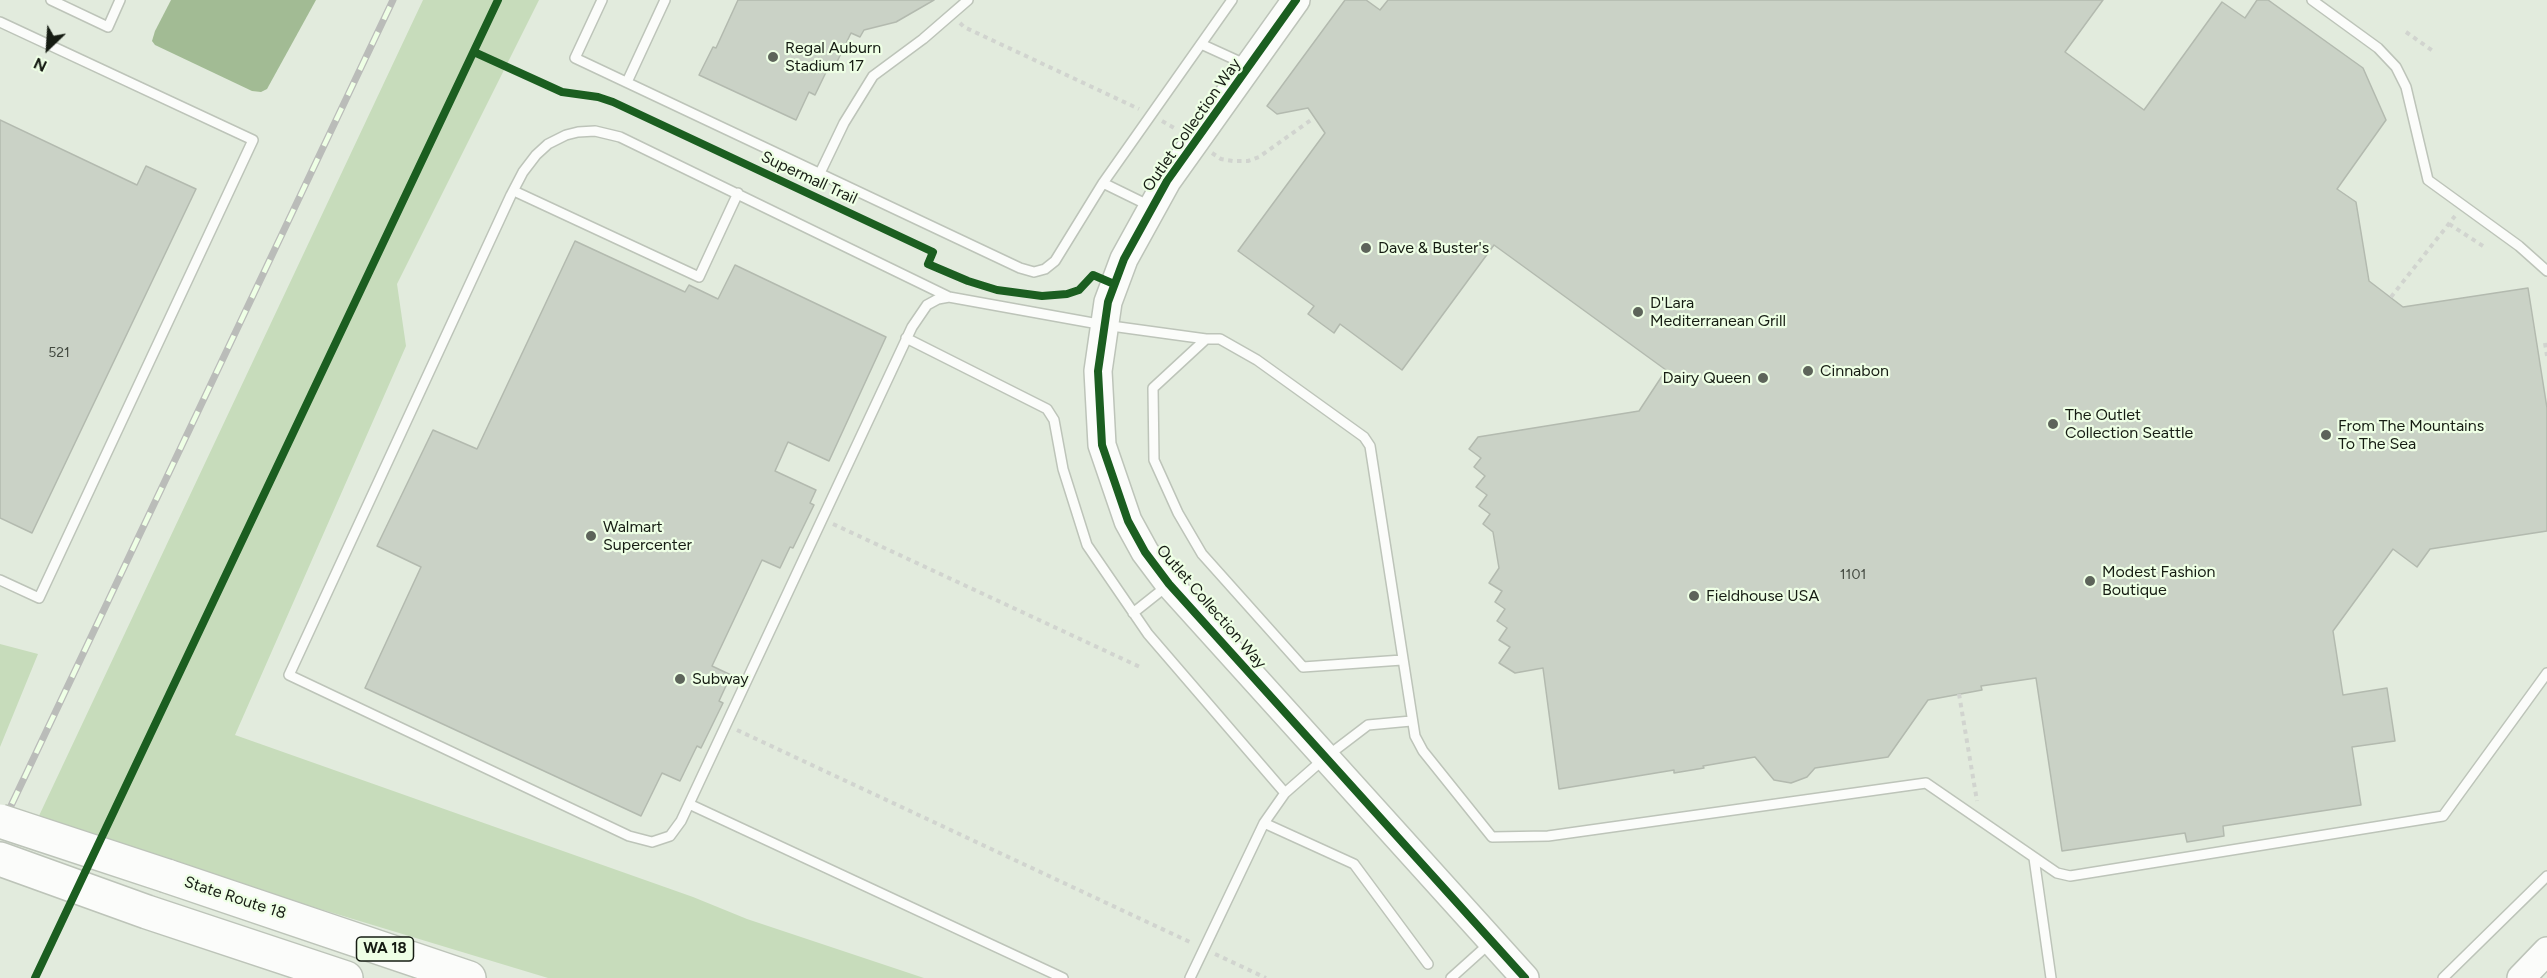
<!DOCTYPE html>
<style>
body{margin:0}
#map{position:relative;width:2547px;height:978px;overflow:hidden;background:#e2ebdd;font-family:Figtree,sans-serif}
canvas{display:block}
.north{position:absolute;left:18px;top:18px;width:60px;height:60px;-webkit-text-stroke:4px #eeffe5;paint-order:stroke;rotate:205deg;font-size:16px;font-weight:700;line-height:24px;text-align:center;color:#161c13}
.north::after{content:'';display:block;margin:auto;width:21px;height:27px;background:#161c13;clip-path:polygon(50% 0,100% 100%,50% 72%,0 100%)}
</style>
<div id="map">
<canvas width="2547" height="978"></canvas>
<div class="north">N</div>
</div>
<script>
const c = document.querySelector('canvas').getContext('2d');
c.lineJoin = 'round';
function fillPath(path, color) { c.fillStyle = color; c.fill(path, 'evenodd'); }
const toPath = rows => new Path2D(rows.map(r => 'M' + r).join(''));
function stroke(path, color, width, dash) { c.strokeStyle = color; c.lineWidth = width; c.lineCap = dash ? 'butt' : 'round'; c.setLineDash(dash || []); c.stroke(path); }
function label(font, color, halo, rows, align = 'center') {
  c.font = font + ' Figtree,sans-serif'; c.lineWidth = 4.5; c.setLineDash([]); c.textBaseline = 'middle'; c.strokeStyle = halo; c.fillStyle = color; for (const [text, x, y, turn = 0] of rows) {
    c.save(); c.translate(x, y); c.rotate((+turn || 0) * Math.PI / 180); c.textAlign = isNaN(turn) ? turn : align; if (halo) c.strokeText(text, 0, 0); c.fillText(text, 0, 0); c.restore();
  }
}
fillPath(toPath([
 [423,0,539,0,397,284,406,346,235,735,693,897,747,919,924,978,548,978,191,870,37,820],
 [0,644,38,654,0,747]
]), '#c7dcbb');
fillPath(toPath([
 [171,0,316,0,267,89,261,92,252,91,155,45,152,41,155,31]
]), '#a2bb94');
const building = toPath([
 [738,0,934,0,896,22,864,30,860,37,851,33,834,68,829,66,815,95,809,92,796,120,699,75,713,47,716,48,738,0],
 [1345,0,1366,0,1380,10,1388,0,2103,0,2065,52,2144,110,2222,2,2245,18,2257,0,2268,0,2363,68,2386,120,2337,189,2356,202,2369,281,2403,307,2528,288,2547,408,2547,531,2430,549,2417,567,2393,549,2333,631,2343,695,2387,688,2395,741,2352,747,2361,805,2223,826,2224,836,2187,842,2185,833,2062,851,2036,678,1981,686,1982,690,1928,700,1888,757,1815,768,1807,777,1791,783,1774,780,1755,757,1703,766,1704,768,1674,773,1674,770,1559,789,1543,668,1515,673,1499,663,1510,647,1499,640,1507,628,1497,621,1505,609,1495,602,1502,591,1489,583,1499,568,1493,532,1483,524,1490,514,1479,506,1487,495,1476,487,1485,476,1474,467,1481,458,1469,449,1478,437,1639,411,1666,370,1494,245,1402,370,1340,324,1334,333,1308,314,1314,306,1238,251,1325,133,1308,108,1277,114,1267,106,1345,0],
 [0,120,137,185,146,166,196,189,32,533,0,518,0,120],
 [575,241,685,292,689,285,718,299,735,265,886,337,829,461,788,442,775,471,816,490,810,503,814,505,793,548,790,547,780,568,762,560,712,666,731,675,719,701,723,703,701,748,697,746,680,781,662,773,641,816,365,688,421,567,377,546,433,430,477,449,575,241]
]);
fillPath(building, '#cad2c6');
stroke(building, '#b3baaf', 1.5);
const lane = toPath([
 [51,0,108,27,120,0],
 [602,0,575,58,1020,268,1034,272,1045,269,1055,261,1103,183,1232,0],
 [2312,0,2378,48,2396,67,2406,87,2428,180,2519,246,2547,271],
 [0,22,253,140,39,598,0,580],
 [1201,44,1247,65],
 [627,82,665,0],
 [820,173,844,123,873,76,923,39,968,0],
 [1103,183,1150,206],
 [514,191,699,277,738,193],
 [949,297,620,137,595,131,578,132,566,135,548,144,536,155,523,172,511,195,289,675,629,836,652,842,670,836,681,821,912,327,927,305,938,299,949,297,1104,325,1206,339,1220,339,1257,360,1364,437,1370,446,1415,736,1423,751,1492,837,1548,836,1926,783,2057,873,2070,876,2443,816,2547,673],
 [906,338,1047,409,1054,420,1063,469,1087,545,1148,634,1285,793],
 [1206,339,1153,388,1154,460,1178,513,1202,554,1303,667,1402,660],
 [1133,613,1167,586],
 [689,804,1063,978],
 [1264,823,1354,864,1428,964],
 [2034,858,2051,978],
 [1190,978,1264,823,1285,793,1326,757,1368,725,1411,721],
 [1451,978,1490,943],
 [2443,978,2547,876]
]);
const secondary = toPath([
 [1296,0,1167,181,1124,259,1108,302,1098,371,1102,445,1128,521,1145,552,1169,584,1525,978],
 [2521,978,2547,951]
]);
const highway = toPath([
 [0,859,147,912,346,978],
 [167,876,469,978]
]);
stroke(lane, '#bdc4b9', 12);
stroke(secondary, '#bdc4b9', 30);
stroke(highway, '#bdc4b9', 36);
stroke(toPath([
 [960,23,964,27,1139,109],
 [2406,32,2433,51],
 [1162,121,1176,129],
 [1212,153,1221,159,1233,161,1248,161,1259,157,1311,120],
 [2449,224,2483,246],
 [2391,297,2455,216],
 [2545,343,2547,356],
 [833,524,1140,667],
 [1959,694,1977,801],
 [737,730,1192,943],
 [1215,954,1266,978]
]), '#d1d4cf', 4, [4.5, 4.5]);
stroke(lane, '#fbfcfa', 9);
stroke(secondary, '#fbfcfa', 27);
stroke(highway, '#fbfcfa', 33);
const rail = toPath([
 [0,829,393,0]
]);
stroke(rail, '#babcb9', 7);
stroke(rail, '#eeffe5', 4.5, [14]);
const highwayBridge = toPath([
 [0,821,167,876]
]);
stroke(highwayBridge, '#bdc4b9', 36, []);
stroke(highwayBridge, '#fbfcfa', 33);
stroke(toPath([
 [1296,0,1167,181,1124,259,1108,302,1098,371,1102,445,1128,521,1145,552,1169,584,1525,978],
 [474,52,562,92,598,97,613,102,933,252,928,264,968,281,997,290,1042,296,1067,294,1079,290,1093,275,1114,284],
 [35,978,498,0]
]), '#1b5e20', 8);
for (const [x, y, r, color] of [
 [773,57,6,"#5d645a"],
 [1366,248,6,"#5d645a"],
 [1638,312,6,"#5d645a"],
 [1808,371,6,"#5d645a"],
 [1763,378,6,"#5d645a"],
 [2053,424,6,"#5d645a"],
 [2326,435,6,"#5d645a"],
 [591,536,6,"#5d645a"],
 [2090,581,6,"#5d645a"],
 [1694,596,6,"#5d645a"],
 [680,679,6,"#5d645a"]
]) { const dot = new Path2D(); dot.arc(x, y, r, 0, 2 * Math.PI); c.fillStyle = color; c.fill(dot); stroke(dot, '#eeffe5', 2); }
label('14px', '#434a40', null, [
 ["521",59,353],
 ["1101",1853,575]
]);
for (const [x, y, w] of [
 [385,949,57]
]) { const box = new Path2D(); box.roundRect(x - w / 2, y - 12, w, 24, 4.5); c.fillStyle = '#eeffe5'; c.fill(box); stroke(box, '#161c13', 1.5); }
label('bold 15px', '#161c13', null, [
 ["WA 18",385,949]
]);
label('16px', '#161c13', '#eeffe5', [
 ["Regal Auburn",785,48],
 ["Stadium 17",785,66],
 ["Dave & Buster's",1378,248],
 ["D'Lara",1650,303],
 ["Mediterranean Grill",1650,321],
 ["Cinnabon",1820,371],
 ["Dairy Queen",1751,378,"right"],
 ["The Outlet",2065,415],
 ["Collection Seattle",2065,433],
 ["From The Mountains",2338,426],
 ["To The Sea",2338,444],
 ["Walmart",603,527],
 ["Supercenter",603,545],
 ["Modest Fashion",2102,572],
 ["Boutique",2102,590],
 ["Fieldhouse USA",1706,596],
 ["Subway",692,679]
], 'left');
label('16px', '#161c13', '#eeffe5', [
 ["Outlet Collection Way",1192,125,-55],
 ["Supermall Trail",809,178,25],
 ["Outlet Collection Way",1211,607,49],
 ["State Route 18",235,898,18]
]);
</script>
